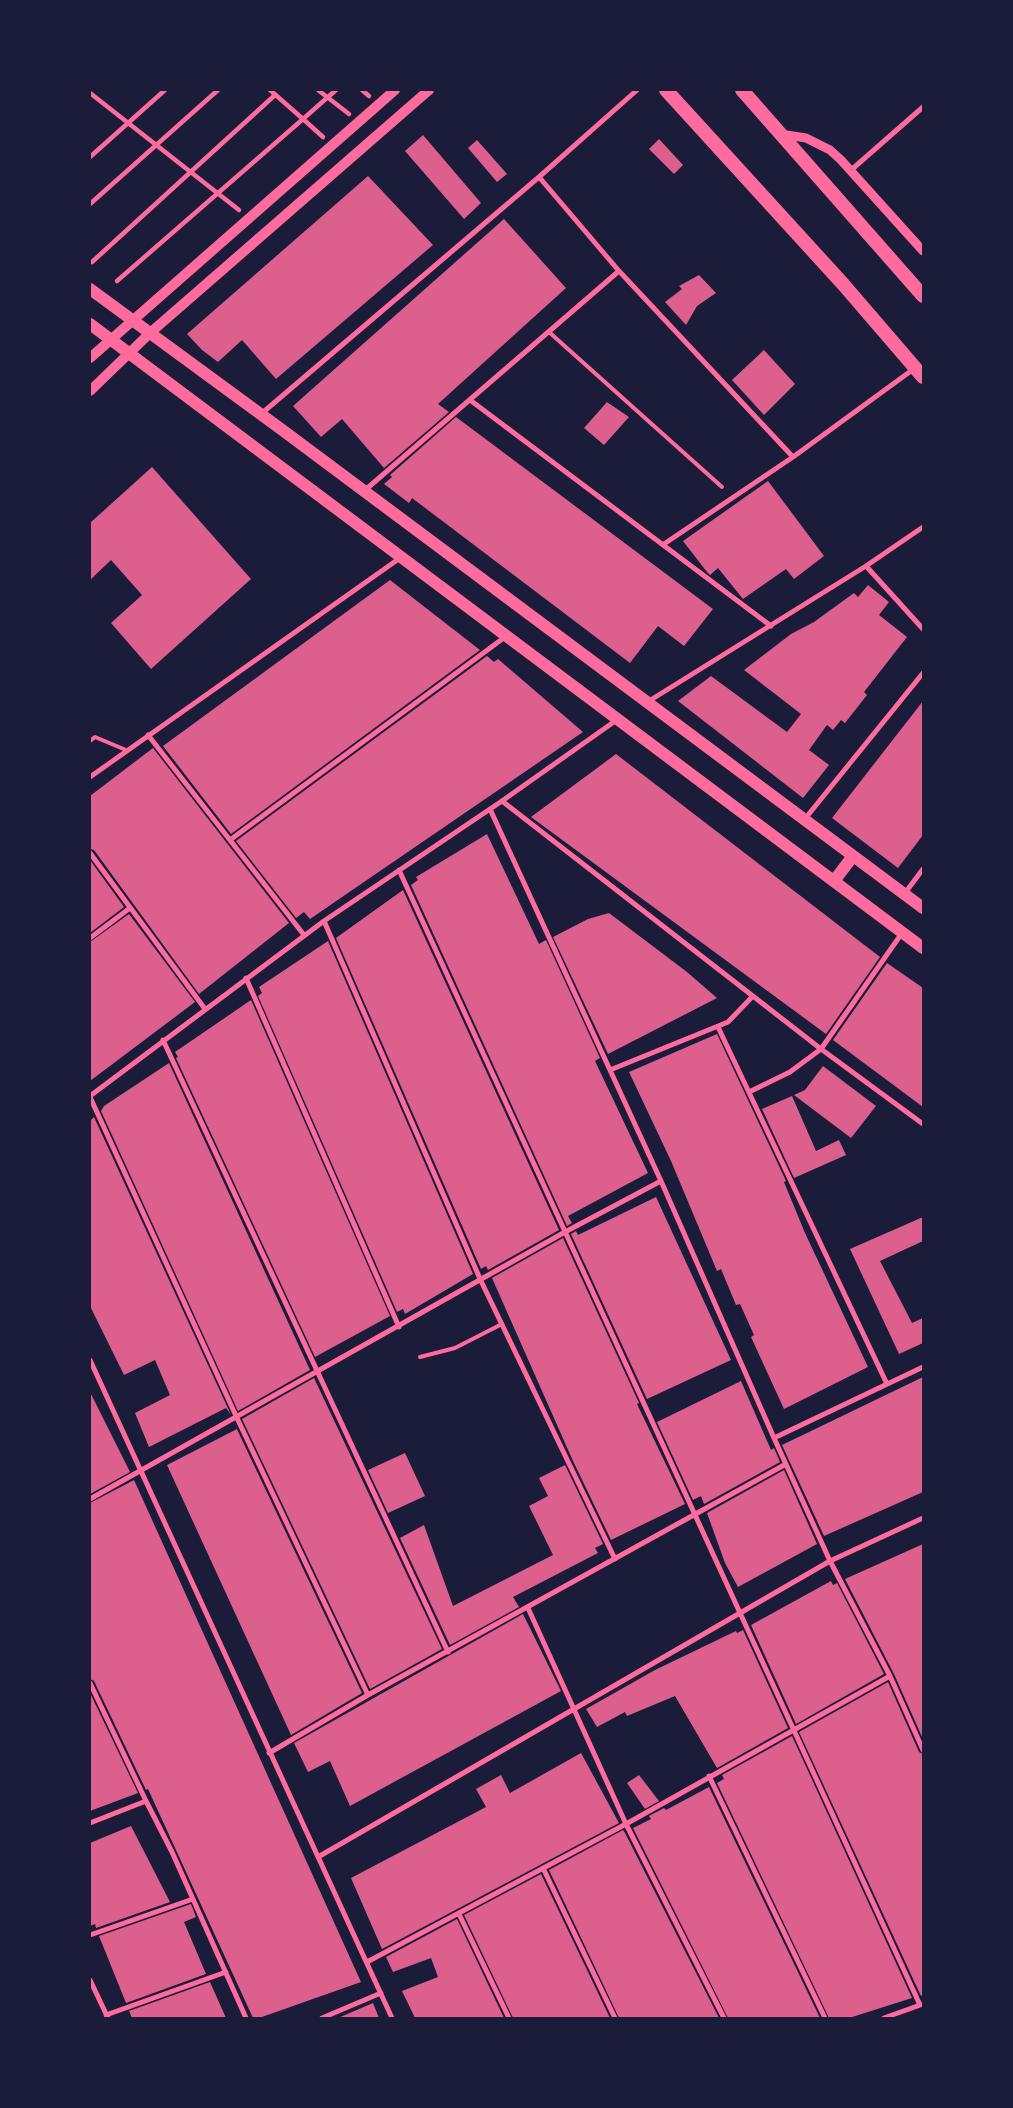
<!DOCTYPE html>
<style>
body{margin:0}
#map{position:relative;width:1013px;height:2108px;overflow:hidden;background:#1b1b3a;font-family:"PT Sans",sans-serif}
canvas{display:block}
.frame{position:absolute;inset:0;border:91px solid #1b1b3a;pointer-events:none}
</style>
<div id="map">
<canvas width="1013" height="2108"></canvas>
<div class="frame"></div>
</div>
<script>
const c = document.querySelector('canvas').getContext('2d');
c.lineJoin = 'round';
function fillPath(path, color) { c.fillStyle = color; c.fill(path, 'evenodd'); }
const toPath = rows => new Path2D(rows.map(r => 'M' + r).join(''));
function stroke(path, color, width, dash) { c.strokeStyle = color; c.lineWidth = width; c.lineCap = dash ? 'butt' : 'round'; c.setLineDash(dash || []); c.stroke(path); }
fillPath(toPath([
 [423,135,481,203,464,219,405,151],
 [659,139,683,165,674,174,649,149],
 [477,140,507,174,497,182,468,148],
 [368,176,433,245,276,379,242,340,218,362,202,350,187,334],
 [504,219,566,288,438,404,449,412,384,468,342,419,321,437,293,406],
 [699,275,716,293,697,306,686,325,665,302,682,289,679,286],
 [764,350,795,384,764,415,732,380],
 [607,402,629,417,604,445,584,428],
 [456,417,713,609,684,646,658,626,630,663,412,498,409,503,384,484,392,477,390,475],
 [152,467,251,579,151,669,111,623,142,595,111,560,90,580,90,523],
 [768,481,824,556,794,579,786,569,743,599,718,568,710,575,707,572,683,541],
 [390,580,480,650,231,834,163,746],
 [868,585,889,602,879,615,907,637,864,692,867,695,845,723,841,720,833,730,827,725,809,750,829,765,803,798,678,701,711,676,787,732,801,714,744,670,791,634,814,622,854,593,858,597],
 [487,656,494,662,498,659,583,732,310,919,304,912,296,918,236,841],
 [923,701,923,835,898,868,832,818],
 [153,748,289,923,199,994,94,850,90,849,90,796],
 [616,754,880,957,826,1034,531,817],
 [487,834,539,944,546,940,600,1058,595,1061,648,1173,568,1216,572,1223,567,1226,411,885,418,880,416,877],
 [90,860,124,907,90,933],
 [403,890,559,1230,488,1270,486,1266,481,1269,336,938],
 [609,913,687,972,717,998,608,1054,553,937,588,919],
 [129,914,195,1002,90,1081,90,942],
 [328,941,473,1274,405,1314,403,1309,397,1312,258,996,262,993,259,987],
 [887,963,923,988,923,1107,833,1040],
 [251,1000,390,1316,315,1357,176,1058,178,1057,175,1052],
 [717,1034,786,1181,784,1182,805,1233,868,1367,784,1409,751,1337,754,1335,740,1304,736,1305,721,1269,717,1271,671,1161,629,1072],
 [169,1063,310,1370,238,1411,101,1111,104,1106],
 [823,1066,876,1106,851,1138,794,1095,805,1090],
 [792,1096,816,1151,839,1140,846,1155,794,1178,762,1109],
 [94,1117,231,1415,226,1408,149,1447,135,1413,170,1395,155,1360,124,1375,90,1306,90,1121],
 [656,1197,731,1360,647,1399,571,1234,576,1231,578,1235],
 [923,1217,923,1241,880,1261,912,1323,923,1318,923,1343,899,1354,850,1249],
 [563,1238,639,1403,637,1404,685,1504,611,1540,573,1461,492,1278],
 [923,1377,923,1492,824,1536,782,1445],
 [314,1378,442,1649,370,1689,242,1419],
 [741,1381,771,1450,774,1448,780,1462,704,1504,701,1496,693,1500,657,1422],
 [90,1392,130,1472,90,1494],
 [234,1423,362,1693,291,1735,167,1465,237,1429],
 [405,1453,425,1496,388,1513,368,1470],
 [565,1465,603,1544,595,1548,598,1553,513,1597,519,1607,450,1645,400,1538,424,1525,453,1606,553,1555,529,1506,548,1496,539,1478],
 [784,1470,817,1544,738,1587,725,1563,707,1513],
 [134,1480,361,1982,259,2018,253,2018,148,1789,146,1790,94,1681,90,1679,90,1503],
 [923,1544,923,1739,894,1674,845,1579],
 [831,1581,833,1585,837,1583,884,1674,796,1724,751,1625],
 [523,1614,561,1691,350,1806,330,1761,308,1772,294,1743],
 [743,1630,788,1728,717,1768,675,1696,627,1716,625,1712,597,1727,586,1709,655,1670,736,1631,737,1633],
 [888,1682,919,1752,923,1754,923,1995,921,1996,799,1732],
 [90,1693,138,1793,90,1811],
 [792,1736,912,1998,849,2018,829,2018,717,1783,724,1779,722,1775],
 [581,1753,619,1823,382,1949,351,1878,486,1807,476,1789,501,1775,510,1793],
 [639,1775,659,1801,645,1809,627,1783],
 [709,1787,820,2018,728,2018,633,1828,651,1819,649,1816,664,1808,666,1810],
 [131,1826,170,1902,96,1928,95,1924,90,1926,90,1843],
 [623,1830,625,1833,719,2018,619,2018,549,1870],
 [541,1874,610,2018,513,2018,464,1915],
 [191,1904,196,1917,184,1922,206,1974,126,2003,99,1936],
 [457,1919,504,2018,415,2018,402,1991,438,1977,431,1958,393,1972,386,1957],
 [210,1982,226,2018,132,2018,129,2011],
 [373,2003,379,2018,338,2018]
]), '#dd5f8e');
stroke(toPath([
 [549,332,722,487],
 [90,741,95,737,126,750],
 [420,1357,455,1348,502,1324]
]), '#ff6b9d', 4);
stroke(toPath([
 [318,90,349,114],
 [362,90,369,96],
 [90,93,239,210],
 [323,137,303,119,336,90],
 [90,157,165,90],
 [90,204,218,90],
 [92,262,275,95],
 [117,281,303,119,270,90]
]), '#ff6b9d', 4.5);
stroke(toPath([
 [850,171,923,107],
 [539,177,619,271,793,457],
 [470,400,771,626],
 [261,414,539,177,637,90],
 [364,491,619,271],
 [664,544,793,457,915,368],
 [866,566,923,629],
 [649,701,866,566,923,527],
 [148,735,304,935],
 [90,777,400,558],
 [502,801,821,1049,923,1124],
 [490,809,661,1181,774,1438,830,1561,890,1676,923,1750],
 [804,820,923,673],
 [230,840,505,637],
 [90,853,205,1009],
 [399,870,920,2005],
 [905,893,923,869],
 [324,921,481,1281,615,1559],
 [90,938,130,908],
 [246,978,399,1327],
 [718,1027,887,1384],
 [163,1040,448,1652],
 [610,1070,728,1022,753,996],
 [749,1092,790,1072,821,1049,902,933],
 [90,1096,324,921,502,801,618,719],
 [90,1097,237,1418,368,1695],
 [90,1360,392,2018],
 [774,1438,923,1367],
 [90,1499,565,1232,661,1181],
 [528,1608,626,1824,724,2018],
 [90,1683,146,1801,172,1852,246,2018],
 [269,1753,368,1695,786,1464],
 [709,1776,825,2018],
 [90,1823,146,1801],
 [318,1857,830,1561,923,1518],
 [543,1868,615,2018],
 [459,1914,509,2018],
 [90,1935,193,1899],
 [367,1962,626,1824,890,1676],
 [90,1980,108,2018],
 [106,2015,226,1972],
 [322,2018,381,1993],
 [884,2018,923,2004]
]), '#ff6b9d', 5);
stroke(toPath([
 [780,134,806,138,830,150,841,160,923,251]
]), '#ff6b9d', 9);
stroke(toPath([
 [90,358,395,90],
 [90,391,150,333,429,90]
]), '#ff6b9d', 10);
stroke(toPath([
 [90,289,285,432,923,908],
 [90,324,923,948],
 [834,881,853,856]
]), '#ff6b9d', 12);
stroke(toPath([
 [666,90,843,284,923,377],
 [742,90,923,296]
]), '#ff6b9d', 14);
</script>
